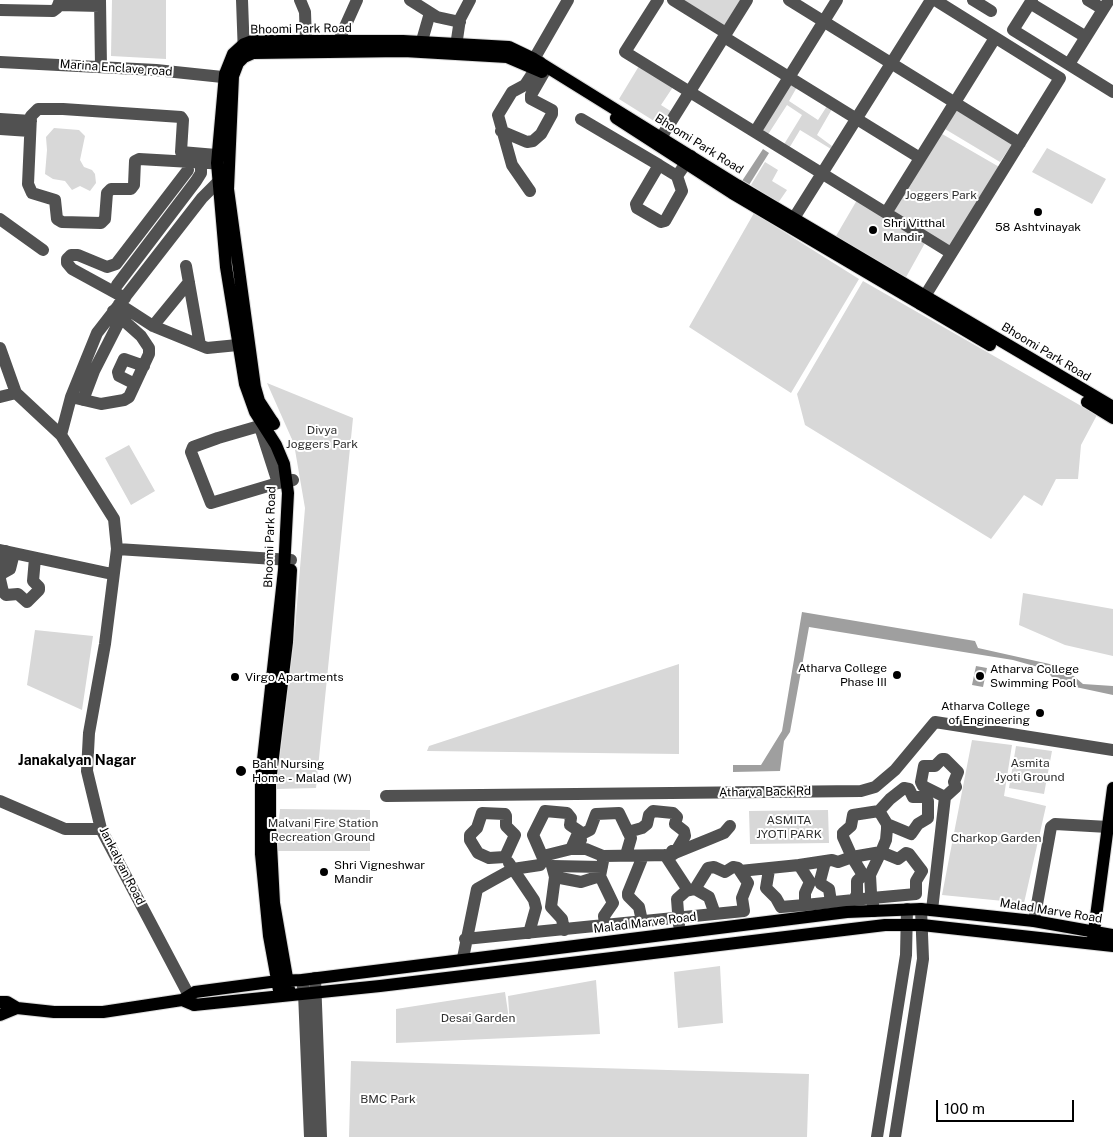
<!DOCTYPE html>
<style>
body{margin:0}
#map{position:relative;width:1113px;height:1137px;overflow:hidden;background:#fff;font-family:"Public Sans",sans-serif}
canvas{display:block}
.scale{position:absolute;left:936px;top:1100px;width:138px;height:22px;box-sizing:border-box;border:2px solid #000;border-top:0;padding-left:6px;font-size:15px;line-height:18px;white-space:nowrap;color:#000;-webkit-text-stroke:4px #fff;paint-order:stroke}
</style>
<div id="map">
<canvas width="1113" height="1137"></canvas>
<div class="scale">100 m</div>
</div>
<script>
const c = document.querySelector('canvas').getContext('2d');
c.lineJoin = 'round';
function fillPath(path, color) { c.fillStyle = color; c.fill(path, 'evenodd'); }
const toPath = rows => new Path2D(rows.map(r => 'M' + r).join(''));
function stroke(path, color, width, dash) { c.strokeStyle = color; c.lineWidth = width; c.lineCap = dash ? 'butt' : 'round'; c.setLineDash(dash || []); c.stroke(path); }
function label(font, color, halo, rows, align = 'center') {
  c.font = font + ' "Public Sans",sans-serif'; c.lineWidth = 4; c.setLineDash([]); c.textBaseline = 'middle'; c.strokeStyle = halo; c.fillStyle = color; for (const [text, x, y, turn = 0] of rows) {
    c.save(); c.translate(x, y); c.rotate((+turn || 0) * Math.PI / 180); c.textAlign = isNaN(turn) ? turn : align; if (halo) c.strokeText(text, 0, 0); c.fillText(text, 0, 0); c.restore();
  }
}
fillPath(toPath([
 [112,0,166,0,166,59,111,56],
 [679,0,744,0,726,33],
 [639,66,673,87,661,105,672,112,662,126,619,99],
 [790,82,797,87,789,101,818,120,827,106,832,109,817,135,832,146,831,149,800,130,788,150,783,146,802,115,787,105,767,136,760,131],
 [956,110,1013,143,1000,162,945,129],
 [54,128,79,130,85,136,80,160,84,167,92,170,95,174,96,183,90,191,80,186,72,190,65,181,53,179,45,174,47,150,46,137],
 [937,131,1001,168,952,251,887,211],
 [1047,148,1106,179,1092,204,1032,172],
 [765,162,778,170,772,181,787,190,778,203,751,185],
 [857,200,925,243,905,279,836,236],
 [754,213,859,279,791,393,689,327],
 [863,281,1097,415,1081,445,1078,479,1056,479,1042,506,1024,495,991,539,805,425,797,394],
 [267,383,353,418,316,788,276,789,294,640,305,508,294,444],
 [129,445,155,491,131,505,105,458],
 [1023,593,1113,609,1113,656,1065,645,1019,625],
 [35,630,93,636,82,710,27,685],
 [679,664,679,754,427,751,429,746],
 [972,740,1012,745,1004,796,1046,806,1024,903,942,895],
 [1016,746,1052,751,1044,794,1009,788],
 [280,809,370,810,370,851,276,851],
 [828,810,829,843,750,844,749,811],
 [720,966,723,1023,678,1028,674,972],
 [596,980,600,1034,396,1043,396,1009,505,992,510,1026,508,996],
 [351,1061,809,1074,807,1137,349,1137]
]), '#d8d8d8');
fillPath(toPath([
 [763,149,769,153,749,185,742,181],
 [802,612,975,641,978,648,1063,667,1083,684,1113,686,1113,695,1057,683,1045,669,1013,660,809,627,790,732,784,741,780,771,733,772,733,765,761,765,782,731],
 [976,666,987,668,983,687,972,685]
]), '#9f9f9f');
const major = toPath([
 [616,118,732,193,990,345],
 [1087,402,1113,418],
 [274,424,259,401,255,387,228,189,233,76,238,63,244,57,253,53,404,51,507,57,542,72],
 [1093,939,1113,788],
 [290,995,274,903,270,825,270,782,287,642,291,570],
 [280,996,269,936,261,854,261,778,284,570,288,493,284,464,276,445,255,412,245,384,226,267,217,163,225,74,233,54,244,44,252,41,403,41,509,47,534,59,737,185,1113,407],
 [182,1000,195,992,278,981,302,980,847,912,921,909,1034,921,1113,935],
 [0,1002,7,1002,17,1008],
 [0,1015,17,1008,54,1012,103,1012,182,1000,194,1005,380,986,885,925,922,925,1113,946]
]);
stroke(major, '#dbdbdb', 14);
stroke(toPath([
 [100,0,101,66],
 [242,0,244,55],
 [300,0,305,12,306,41],
 [410,0,437,17,460,22],
 [658,0,625,52,951,253],
 [673,0,726,33],
 [789,0,1020,143],
 [973,0,991,11],
 [1032,0,1013,30,1113,92],
 [1088,0,1103,9],
 [1030,3,1086,37],
 [59,5,100,6],
 [0,10,53,11,57,8,60,0],
 [724,37,920,158],
 [335,49,357,0],
 [419,51,430,13],
 [455,53,460,19,470,0],
 [0,62,156,70,232,78],
 [1069,64,1109,0],
 [530,66,568,0],
 [0,119,31,121],
 [581,119,659,165],
 [0,129,30,131],
 [501,131,527,142,533,141,541,134,552,114,552,110,531,99,531,95,546,69],
 [755,132,837,0],
 [657,144,747,0],
 [226,164,139,159,135,161,134,185,131,189,111,189,107,193,105,219,101,223,62,222,57,219,55,200,32,193,28,184,31,116,38,109,63,109,181,117,183,120,181,152,228,156],
 [677,176,659,165,636,204,637,208,661,222,665,221,682,191,677,176,691,156],
 [530,191,512,165,498,115,512,92,525,85,540,62],
 [886,213,995,38],
 [0,219,43,250],
 [789,226,931,0],
 [186,266,200,345],
 [117,285,196,181,201,173,201,164],
 [125,298,72,269,67,263,67,259,71,255,78,255,107,267,116,264,188,170],
 [119,304,153,326,207,348,248,344],
 [920,304,1060,78,935,0],
 [153,326,189,282],
 [0,348,16,393,61,435,114,519,117,549,105,644,89,733,87,771,101,829,194,1005],
 [135,384,119,376,118,372,124,359,144,366],
 [0,397,16,393],
 [71,397,101,404,124,400,129,397,149,354,149,348,141,336,113,311],
 [83,400,94,371,121,318],
 [273,422,218,438,193,447,191,452,211,503,278,483],
 [260,427,278,483,293,480],
 [61,435,71,397,97,333,202,198,225,175],
 [117,549,291,560],
 [0,550,112,574],
 [0,563,6,551],
 [0,578,1,574,10,569,14,553],
 [0,579,3,592,6,595,18,594,27,602,39,590,39,587,33,581,35,558],
 [386,796,861,791,875,787,895,770,935,722,1113,750],
 [0,801,65,829,101,829],
 [879,811,890,799,904,788,909,789,913,797,925,797,928,801,928,818,918,824,911,834,887,824],
 [482,813,505,814,506,816,506,826,515,835,505,857,489,858,478,853,470,840,470,835,477,828,482,813],
 [581,840,578,836,590,830,596,814,619,813,631,838,626,855],
 [672,851,675,853,712,838,724,833,730,826],
 [665,855,686,887,686,891,677,899,679,925],
 [543,858,533,835,545,811,567,813,571,818,570,825,579,831,571,849],
 [603,861,600,876,613,903,604,916,605,925],
 [825,862,820,881,821,884,829,889,831,902],
 [509,863,534,900,536,908,529,933],
 [799,865,832,860,838,862,852,857,863,875,857,881,857,894,854,900],
 [769,870,766,888,776,898,781,907,805,905,854,900,872,898,916,894,916,881,922,871,909,854,906,853,898,859,881,852,852,857,843,837,843,833,851,826,853,815,879,811,887,824,887,829,886,840,881,852,870,875,871,893,872,898,874,911],
 [740,871,799,865,810,882,805,893,805,905],
 [555,877,581,882,600,876],
 [695,889,709,897,715,914],
 [932,910,945,797,956,787,954,782,958,772,945,759,942,759,935,766,924,766,921,782,923,786,945,797],
 [642,921,639,907,628,896,628,893,643,856],
 [1034,921,1051,827,1055,824,1108,827],
 [564,930,562,919,551,907,555,877,552,866,602,867],
 [465,939,744,911,742,898,748,883,738,868,733,867,725,872,714,867,708,868,695,889,686,891],
 [463,958,477,889,493,880,513,869,540,865,547,855,571,849,586,849,603,856,672,855,675,853,685,836,684,831,675,824,677,817,673,813,653,811,649,815,647,824,642,828,628,832],
 [315,978,321,1137],
 [302,980,304,993,310,1137],
 [877,1137,906,955,907,909],
 [895,1137,923,959,921,909]
]), '#515151', 12);
stroke(major, '#000', 12);
for (const [x, y, r, color] of [
 [1038,212,5,"#000"],
 [873,230,5,"#000"],
 [897,675,5,"#000"],
 [980,676,5,"#000"],
 [235,677,5,"#000"],
 [1040,713,5,"#000"],
 [241,771,6,"#000"],
 [324,872,5,"#000"]
]) { const dot = new Path2D(); dot.arc(x, y, r, 0, 2 * Math.PI); c.fillStyle = color; c.fill(dot); stroke(dot, '#fff', 2); }
label('12px', '#000', '#fff', [
 ["Bhoomi Park Road",301,29,-1],
 ["Marina Enclave road",116,68,4],
 ["Bhoomi Park Road",699,144,32],
 ["Bhoomi Park Road",1046,352,31],
 ["Bhoomi Park Road",270,537,-88],
 ["Atharva Back Rd",765,792,-1],
 ["Jankalyan Road",122,866,63],
 ["Malad Marve Road",1051,911,9],
 ["Malad Marve Road",645,923,-7]
]);
label('12px', '#2f2f2f', '#fff', [
 ["Joggers Park",941,195],
 ["Divya",322,430],
 ["Joggers Park",322,444],
 ["Asmita",1030,763],
 ["Jyoti Ground",1030,777],
 ["ASMITA",789,820],
 ["JYOTI PARK",789,834],
 ["Malvani Fire Station",323,823],
 ["Recreation Ground",323,837],
 ["Charkop Garden",996,838],
 ["Desai Garden",478,1018],
 ["BMC Park",388,1099]
]);
label('12px', '#000', '#fff', [
 ["Shri Vitthal",883,223],
 ["Mandir",883,237],
 ["58 Ashtvinayak",1038,227,"center"],
 ["Atharva College",887,668,"right"],
 ["Phase III",887,682,"right"],
 ["Atharva College",990,669],
 ["Swimming Pool",990,683],
 ["Virgo Apartments",245,677],
 ["Atharva College",1030,706,"right"],
 ["of Engineering",1030,720,"right"],
 ["Bahl Nursing",252,764],
 ["Home - Malad (W)",252,778],
 ["Shri Vigneshwar",334,865],
 ["Mandir",334,879]
], 'left');
label('bold 14px', '#000', '#fff', [
 ["Janakalyan Nagar",77,761]
]);
</script>
